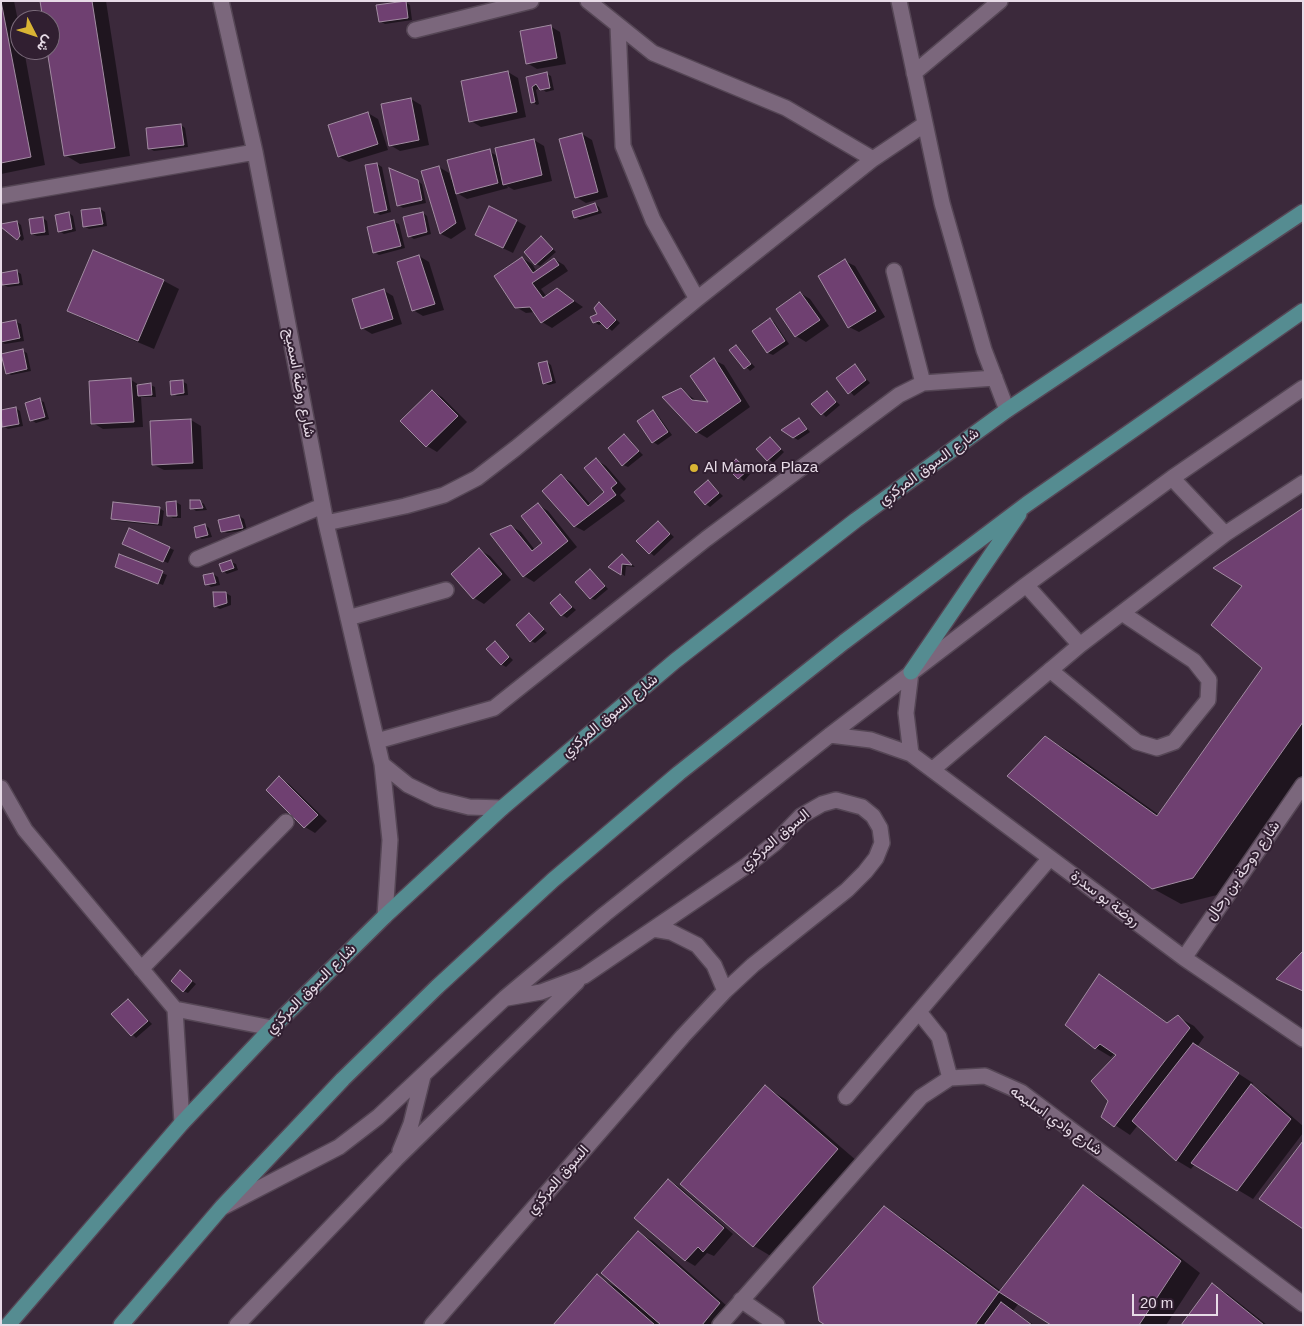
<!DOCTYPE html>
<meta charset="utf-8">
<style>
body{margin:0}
#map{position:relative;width:1304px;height:1326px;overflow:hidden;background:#3b293b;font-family:Helvetica,Vazirmatn,sans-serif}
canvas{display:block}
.frame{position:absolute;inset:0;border:2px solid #e7dbe7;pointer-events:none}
.north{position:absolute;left:10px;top:10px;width:50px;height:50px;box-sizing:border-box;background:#311f31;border:1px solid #7a6a7a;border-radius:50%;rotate:131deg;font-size:14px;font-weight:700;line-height:20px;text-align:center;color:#e7dbe7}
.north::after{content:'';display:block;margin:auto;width:18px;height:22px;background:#d9b434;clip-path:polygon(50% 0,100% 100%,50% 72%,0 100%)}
.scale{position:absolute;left:1132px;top:1294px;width:86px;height:22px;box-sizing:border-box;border:2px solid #e7dbe7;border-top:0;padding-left:6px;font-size:15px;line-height:18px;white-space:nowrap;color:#e7dbe7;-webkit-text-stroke:4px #311f31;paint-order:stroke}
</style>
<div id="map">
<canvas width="1304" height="1326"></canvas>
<div class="frame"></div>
<div class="north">ش</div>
<div class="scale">20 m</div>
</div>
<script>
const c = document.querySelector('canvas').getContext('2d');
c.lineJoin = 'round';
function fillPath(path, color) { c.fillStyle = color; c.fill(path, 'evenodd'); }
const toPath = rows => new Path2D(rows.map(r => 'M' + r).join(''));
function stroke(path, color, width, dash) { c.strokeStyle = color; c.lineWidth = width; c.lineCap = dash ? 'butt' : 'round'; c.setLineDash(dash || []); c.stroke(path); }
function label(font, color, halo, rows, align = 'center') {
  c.font = font + ' Helvetica,Vazirmatn,sans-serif'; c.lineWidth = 4; c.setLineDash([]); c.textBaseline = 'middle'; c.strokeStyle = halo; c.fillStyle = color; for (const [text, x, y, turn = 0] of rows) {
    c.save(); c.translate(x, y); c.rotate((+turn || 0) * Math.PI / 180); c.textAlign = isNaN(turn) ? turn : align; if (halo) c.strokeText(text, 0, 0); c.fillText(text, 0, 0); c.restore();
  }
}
fillPath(toPath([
 [1,1,14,1,20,31,20,50,24,50,45,165,1,174],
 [41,1,106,1,130,156,80,164,65,155,49,50,50,20,44,20],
 [405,2,410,5,412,20,385,24,380,21],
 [550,26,560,32,566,64,537,69,527,63],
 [508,72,518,78,526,117,481,127,471,121],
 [547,74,551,76,554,90,546,92,540,87,536,90,539,104,537,105,532,102,528,78],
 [411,99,421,105,429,145,400,151,390,145],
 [368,113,378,119,388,150,349,162,339,157],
 [181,125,185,128,188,147,154,151,149,148],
 [582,134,592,140,608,197,586,203,576,197],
 [534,140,544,146,552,181,514,190,507,186,508,188,467,199,455,192,466,229,451,239,441,234,423,172,439,167,449,173,451,180,453,179,489,151,497,156],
 [377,164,382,167,391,212,380,215,375,212,366,166],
 [417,181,422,184,426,203,403,208,398,205],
 [595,204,599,207,602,213,580,220,575,217],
 [100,209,105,212,107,226,89,229,84,226],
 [69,213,73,216,76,231,64,234,59,231],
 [423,213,427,216,431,234,414,239,409,236],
 [43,218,47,221,49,235,37,236,32,234],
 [517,221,526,226,513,253,486,240],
 [17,222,21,225,24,239,22,241,18,238],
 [394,222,399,224,405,248,379,255,374,252],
 [542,238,556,252,540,266,536,264],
 [94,251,164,281,179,289,154,349,83,319,68,311],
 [419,256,429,262,444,310,423,316,413,310],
 [522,258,532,264,537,272,554,259,564,265,568,271,541,289,547,297,567,296,583,307,552,328,542,322,535,312,526,313,516,307],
 [845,261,855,266,885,317,859,332,849,327],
 [16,271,21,274,23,285,8,287,3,285],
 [383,290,393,296,402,324,372,334,362,328],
 [800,293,810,299,829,326,806,342,796,336],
 [600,304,620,323,612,331,603,323,599,325,594,322,599,315],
 [770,320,774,322,789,344,773,355,768,353,754,331],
 [16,322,21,324,24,341,5,344,1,342],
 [736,347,755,367,750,371,731,351],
 [23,351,27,353,31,371,11,375,7,373],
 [714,360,724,365,750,407,707,438,697,432,681,389,698,402,711,403],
 [547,362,551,365,556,383,549,385,544,383],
 [855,366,870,383,854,396,838,378],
 [131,380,141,386,150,385,155,387,156,397,141,397,143,427,103,429,93,423],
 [182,381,187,384,188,395,177,396,173,394],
 [432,391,442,397,467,422,437,452,427,446],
 [827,393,840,405,826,417,813,404],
 [39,400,44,402,49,419,36,423,31,420],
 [15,408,20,411,23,426,8,429,3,426,1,411],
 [653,412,657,414,672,435,658,445,653,442],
 [799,419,810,432,798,440,793,437],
 [191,420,201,426,203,469,164,470,154,465],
 [624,436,643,455,628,467,623,465],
 [770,439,784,452,773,463,758,450],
 [596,460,606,466,626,489,620,495,625,501,584,531,574,526,561,476,571,482,591,505,606,492],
 [736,460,751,473,744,481,729,468],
 [708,482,723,496,710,507,706,504],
 [199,501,204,504,207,510,196,511,192,508],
 [176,502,181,505,181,518,173,518,168,515],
 [538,505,548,511,577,547,534,582,524,576,511,526,521,532,535,550,544,543],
 [159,508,164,511,162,526,117,521,112,518],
 [1303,509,1303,779,1221,894,1181,904,1152,888,1045,737,1074,754,1159,815,1263,667],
 [239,516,244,519,247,530,227,533,222,531],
 [658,522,674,537,654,556,638,541],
 [205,525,209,528,212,537,202,539,197,537],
 [128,546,169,548,174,550,168,563],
 [480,550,490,556,511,580,484,604,474,598,453,574],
 [622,555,635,567,626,566,625,576,610,567],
 [120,556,167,575,163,585,121,569],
 [231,562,236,564,238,570,227,574,223,571],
 [590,570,608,589,595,600,590,598],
 [213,574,218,577,220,585,211,587,207,584],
 [215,593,226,593,231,596,231,605,220,609,216,607],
 [560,595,576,610,567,618,562,615],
 [529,615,547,633,535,643,531,641],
 [495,643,513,660,506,667,501,664],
 [279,778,289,784,327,821,315,833,305,827,268,790],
 [180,972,196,984,188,993,183,991],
 [1099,976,1169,1024,1178,1017,1194,1026,1204,1037,1197,1047,1253,1083,1251,1086,1267,1095,1303,1126,1303,1133,1253,1199,1195,1164,1191,1169,1176,1160,1138,1125,1130,1135,1103,1117,1110,1100,1118,1055,1115,1053,1111,1057,1096,1048,1066,1024],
 [128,1000,152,1024,136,1038,112,1014],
 [765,1087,785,1099,857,1161,774,1258,754,1246],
 [668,1180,678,1186,733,1234,714,1256,707,1253,695,1266,685,1260],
 [1083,1186,1103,1198,1200,1273,1166,1325,1054,1325,1019,1303,1013,1311,1034,1325,828,1325,884,1208,904,1219,1001,1291],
 [638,1233,653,1241,735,1313,724,1325,555,1325,597,1276,619,1289],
 [1213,1285,1228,1294,1267,1325,1182,1325]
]), '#0007');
const building = toPath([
 [1,1,31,157,1,163,1,1],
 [40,1,92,1,115,148,64,156,47,50,50,50,50,20,43,20,40,1],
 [406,1,408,18,379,22,376,5,406,1],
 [551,25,557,58,526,64,520,31,551,25],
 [508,71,517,112,469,122,461,81,508,71],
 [547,72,550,88,540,90,536,84,532,87,535,102,531,103,526,77,547,72],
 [411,98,419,140,389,146,381,104,411,98],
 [368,112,378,144,338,157,328,125,368,112],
 [181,124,184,145,148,149,146,128,181,124],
 [582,133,598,192,575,198,559,139,582,133],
 [534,139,542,175,503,185,495,148,534,139],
 [490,149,498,183,456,194,447,160,490,149],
 [377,163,387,210,374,213,365,165,377,163],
 [439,166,456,223,440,234,421,171,439,166],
 [389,168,418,180,422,200,397,206,389,168],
 [595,203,598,211,574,218,572,211,595,203],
 [489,206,517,220,503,248,475,235,489,206],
 [100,208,103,224,83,227,81,210,100,208],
 [69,212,72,229,58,232,55,215,69,212],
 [423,212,427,232,408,237,403,217,423,212],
 [43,217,45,232,31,234,29,219,43,217],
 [394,220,401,246,373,253,367,227,394,220],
 [17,221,20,236,17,240,1,227,1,224,17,221],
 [541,236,553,249,535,265,524,252,541,236],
 [93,250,164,280,138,341,67,311,93,250],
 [419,255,435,304,412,311,397,262,419,255],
 [522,257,533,273,554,258,559,265,532,283,543,298,557,288,574,301,541,323,530,307,515,308,494,276,522,257],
 [845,259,876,311,848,328,818,276,845,259],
 [17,270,19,283,2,285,1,273,17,270],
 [384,289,393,319,361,329,352,299,384,289],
 [800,292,820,320,795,337,776,309,800,292],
 [599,302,616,320,607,329,599,321,593,323,590,317,597,314,594,308,599,302],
 [770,318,785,341,767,353,752,331,770,318],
 [16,320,20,338,1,342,1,323,16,320],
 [736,345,751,364,744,369,729,350,736,345],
 [23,349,27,369,6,374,1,354,23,349],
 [714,358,741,401,696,433,662,397,681,388,692,400,708,402,690,376,714,358],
 [547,361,552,381,543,384,538,363,547,361],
 [855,364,866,380,848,394,836,378,855,364],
 [131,378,134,422,91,424,89,381,131,378],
 [183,380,184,393,171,395,170,381,183,380],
 [151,383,152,395,138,396,137,385,151,383],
 [432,390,458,416,426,447,400,421,432,390],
 [827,391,836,402,821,415,811,404,827,391],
 [40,398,45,417,30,421,25,403,40,398],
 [16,407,19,424,2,427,1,410,16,407],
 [653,410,668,432,652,443,637,421,653,410],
 [799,418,807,429,793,438,781,430,799,418],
 [191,419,193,463,152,465,150,421,191,419],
 [624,434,639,451,622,466,608,448,624,434],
 [770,437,781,449,767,461,756,449,770,437],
 [596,458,617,483,611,488,616,495,574,527,542,491,561,474,588,506,604,492,584,468,596,458],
 [736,459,748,470,738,479,727,468,736,459],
 [708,480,719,493,705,505,694,492,708,480],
 [190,500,200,500,203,508,190,509,190,500],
 [176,501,177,516,167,516,166,502,176,501],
 [113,502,160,507,158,524,111,519,113,502],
 [538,503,568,541,523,577,490,534,511,525,532,551,542,543,521,516,538,503],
 [1303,508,1303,722,1193,878,1152,889,1007,776,1045,736,1157,816,1262,668,1211,625,1242,586,1213,568,1303,508],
 [239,515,243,528,221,532,218,520,239,515],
 [658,521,670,534,649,554,636,541,658,521],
 [205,524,208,535,196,538,194,527,205,524],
 [129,528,170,547,163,562,122,544,129,528],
 [479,548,502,574,473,599,451,574,479,548],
 [119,554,163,571,158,584,115,567,119,554],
 [622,554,632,565,622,564,621,575,608,567,622,554],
 [231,560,234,568,222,572,219,564,231,560],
 [590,569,605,586,590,599,575,582,590,569],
 [213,573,216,583,205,585,203,575,213,573],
 [213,592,226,592,227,603,214,607,213,592],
 [560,594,572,607,561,616,550,603,560,594],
 [529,613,544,629,530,642,516,625,529,613],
 [495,641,509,657,501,665,486,649,495,641],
 [279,776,318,815,304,828,266,790,279,776],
 [1303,951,1303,991,1276,979,1303,951],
 [180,970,192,981,183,992,171,981,180,970],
 [1099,974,1167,1023,1178,1015,1190,1028,1114,1127,1101,1117,1108,1101,1091,1081,1116,1055,1100,1044,1095,1049,1065,1025,1099,974],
 [128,999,148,1021,131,1036,111,1014,128,999],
 [1193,1043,1239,1073,1176,1161,1132,1121,1193,1043],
 [1251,1084,1291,1119,1237,1191,1191,1163,1251,1084],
 [765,1085,838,1149,753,1247,680,1184,765,1085],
 [1303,1141,1303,1229,1259,1199,1303,1141],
 [668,1179,724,1228,703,1252,698,1247,685,1261,634,1218,668,1179],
 [1083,1185,1181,1261,1139,1325,1051,1325,999,1292,1083,1185],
 [884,1206,999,1292,975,1325,825,1325,819,1321,813,1287,884,1206],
 [638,1231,720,1303,702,1325,661,1325,601,1273,638,1231],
 [597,1274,655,1325,553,1325,597,1274],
 [1212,1283,1264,1325,1181,1325,1212,1283],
 [1001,1302,1032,1325,984,1325,1001,1302]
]);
fillPath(building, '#6f4071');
stroke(building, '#a28ca2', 1);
const minor = toPath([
 [221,1,255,152,326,523,382,764,390,840,385,916],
 [588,1,653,53,786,108,873,159,925,124],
 [899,1,942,203,984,350,1007,410],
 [618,25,623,146,653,220,697,299],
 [415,30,531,1],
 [914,73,1000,1],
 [1,196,255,152],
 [894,271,923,383],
 [1172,478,1225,534],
 [326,523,405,506,444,495,477,478,516,448,697,299,873,159],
 [197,559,322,506],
 [1026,585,1080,645],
 [348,618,446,590],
 [1050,670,1137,742,1157,748,1174,742,1208,700,1209,680,1194,661,1122,613],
 [830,735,871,740,911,754,1184,958,1303,1039],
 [377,741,494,708,706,539,899,395,923,383,995,378],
 [911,754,906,713,911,672],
 [382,764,408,785,437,799,469,807,502,808],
 [932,770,1080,645,1225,534,1303,483],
 [1,788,25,830,175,1009,182,1123],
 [653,929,671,932,697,945,714,965,725,991],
 [1184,958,1303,785],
 [141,969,286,822],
 [175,1009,272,1028],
 [919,1012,939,1037,950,1078],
 [846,1097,1050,858],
 [400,1151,411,1124,423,1076],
 [223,1207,339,1147,378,1117,505,998,605,914,830,735,1026,585,1172,478,1303,388],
 [741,1300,777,1325],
 [237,1325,396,1159,577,982],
 [432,1325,683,1036,725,991,753,965,847,890,865,872,876,858,882,843,880,828,873,816,862,807,836,800,822,804,801,816,775,843,746,866,584,976,541,992,507,998],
 [720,1325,921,1097,950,1078,985,1076,1021,1092,1303,1304]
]);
const major = toPath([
 [911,672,1019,514],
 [8,1325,182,1123,272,1028,385,916,502,808,675,661,856,520,1007,410,1303,212],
 [121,1325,222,1207,343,1079,437,987,553,880,679,773,844,642,1027,504,1303,311]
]);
stroke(minor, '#554655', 18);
stroke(major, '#554655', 18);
stroke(minor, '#7b677c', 15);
stroke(major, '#558c91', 15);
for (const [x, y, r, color] of [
 [694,468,5,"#d9b434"]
]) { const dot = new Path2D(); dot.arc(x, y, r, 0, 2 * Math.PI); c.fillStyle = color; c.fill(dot); stroke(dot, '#311f31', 2); }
label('15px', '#e7dbe7', '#311f31', [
 ["شارع روضة اسميح",299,383,79],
 ["شارع السوق المركزي",929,467,-36],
 ["شارع السوق المركزي",610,716,-40],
 ["السوق المركزي",775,840,-40],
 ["شارع دوحة بن رحال",1243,871,-55],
 ["روضة بو سدرة",1105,899,37],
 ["شارع السوق المركزي",311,989,-45],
 ["شارع وادي اسليمه",1056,1121,35],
 ["السوق المركزي",558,1180,-49]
]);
label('15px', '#e7dbe7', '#311f31', [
 ["Al Mamora Plaza",704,468]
], 'left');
</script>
